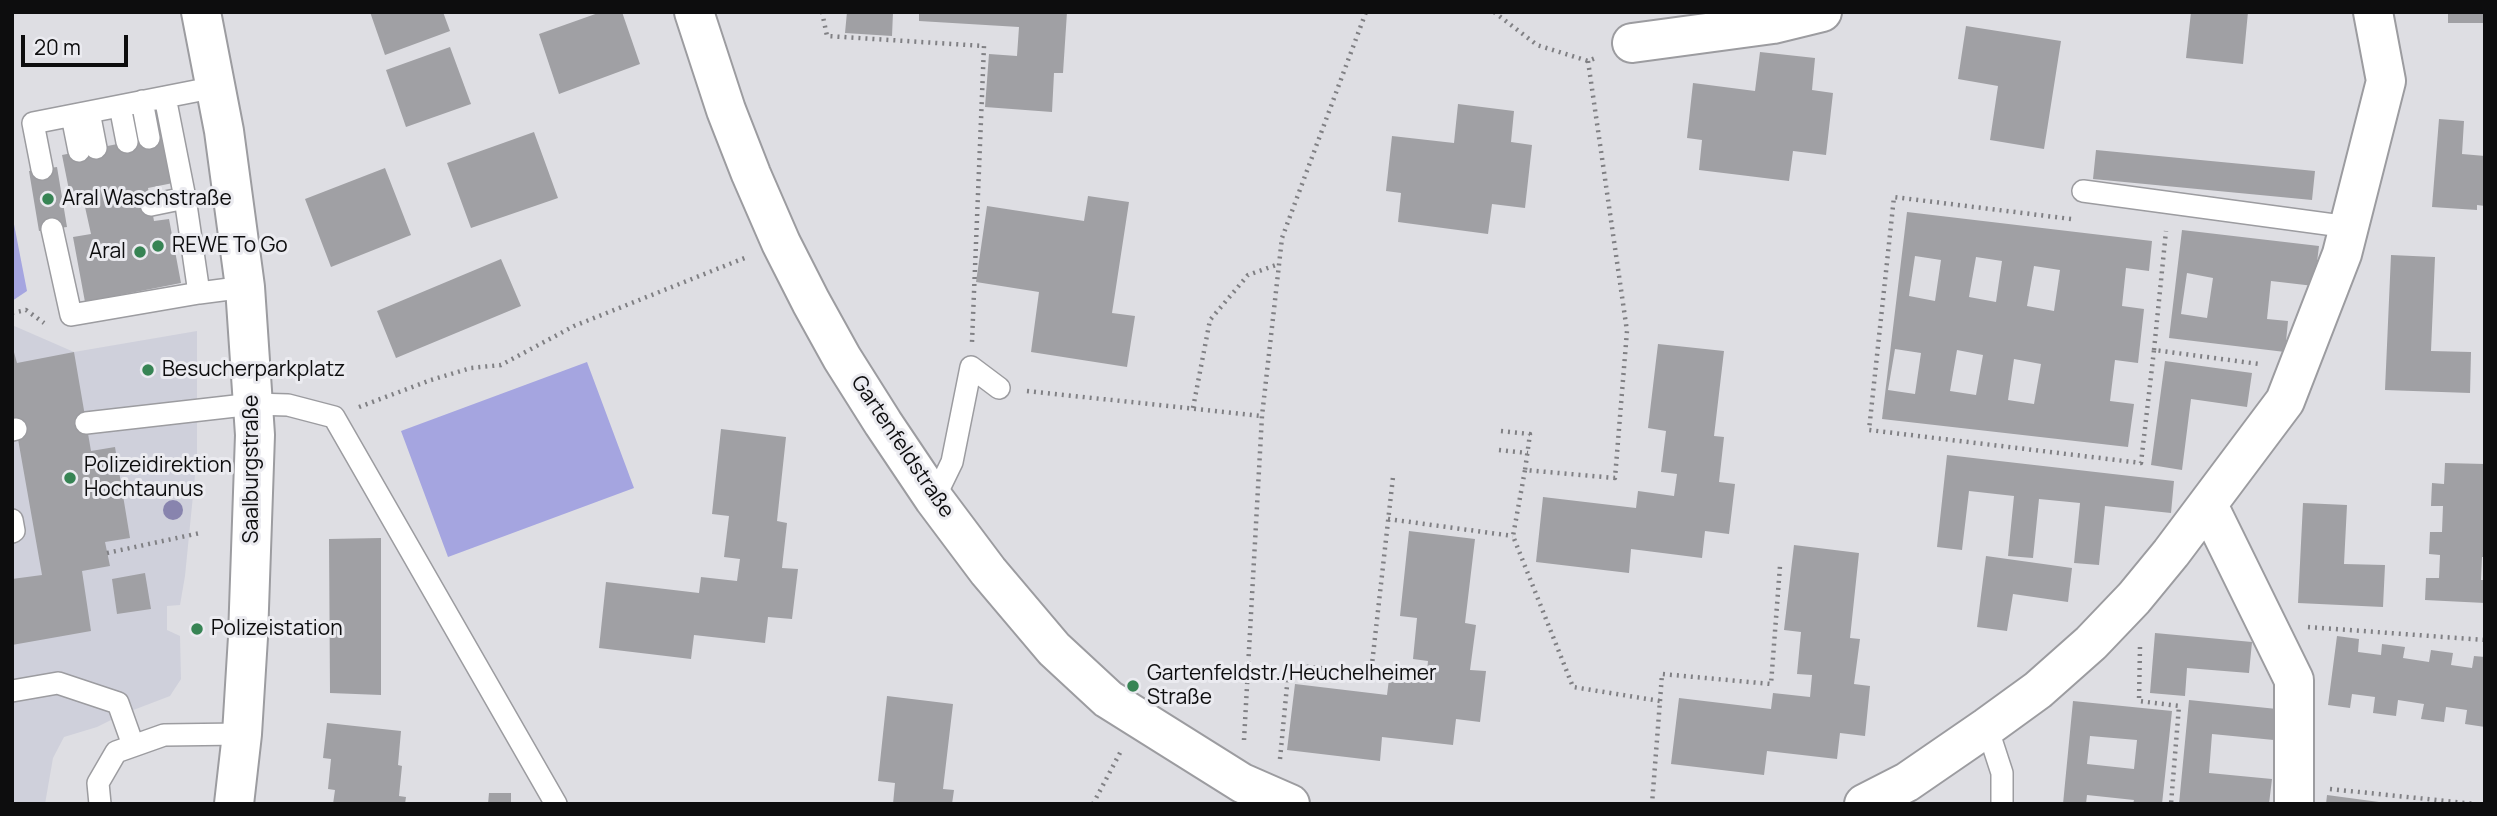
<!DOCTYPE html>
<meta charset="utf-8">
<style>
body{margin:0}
#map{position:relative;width:2497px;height:816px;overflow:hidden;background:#dedee3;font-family:Manrope,sans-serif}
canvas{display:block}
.frame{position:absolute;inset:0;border:14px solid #0d0d0e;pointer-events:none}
.scale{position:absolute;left:21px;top:35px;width:107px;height:32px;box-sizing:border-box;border:4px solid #0d0d0e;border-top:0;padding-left:9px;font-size:21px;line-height:24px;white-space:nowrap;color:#0d0d0e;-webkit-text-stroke:5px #ebebf0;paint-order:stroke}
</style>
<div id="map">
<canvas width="2497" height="816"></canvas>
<div class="frame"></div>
<div class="scale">20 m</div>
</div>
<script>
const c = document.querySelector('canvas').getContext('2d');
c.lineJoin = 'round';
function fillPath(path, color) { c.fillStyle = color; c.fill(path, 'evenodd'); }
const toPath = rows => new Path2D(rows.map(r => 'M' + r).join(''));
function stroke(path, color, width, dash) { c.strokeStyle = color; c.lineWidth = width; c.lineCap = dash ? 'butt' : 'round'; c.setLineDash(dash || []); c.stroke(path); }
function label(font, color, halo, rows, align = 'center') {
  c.font = font + ' Manrope,sans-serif'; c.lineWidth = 6; c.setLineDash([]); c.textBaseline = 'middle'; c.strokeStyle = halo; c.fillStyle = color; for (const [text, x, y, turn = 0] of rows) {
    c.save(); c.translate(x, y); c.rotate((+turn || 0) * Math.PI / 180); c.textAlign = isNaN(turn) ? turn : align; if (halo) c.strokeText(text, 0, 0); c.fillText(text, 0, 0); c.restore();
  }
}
fillPath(toPath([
 [12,325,74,352,197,331,197,455,185,576,180,605,167,606,167,630,180,636,181,679,170,696,123,714,97,727,64,737,53,758,45,804,12,804]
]), '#cfd0db');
fillPath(toPath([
 [12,214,27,291,12,301],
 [587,362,634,488,448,557,401,431]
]), '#a5a5e0');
fillPath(toPath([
 [370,12,443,12,450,31,385,55],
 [601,12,622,12,640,64,559,94,539,34],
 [847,12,893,12,892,36,845,33],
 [919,12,1067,12,1063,73,1054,73,1052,112,985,107,989,54,1017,56,1019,27,919,21],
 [2191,12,2248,12,2243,64,2186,58],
 [2448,12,2485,12,2485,23,2448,23],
 [1966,26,2061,41,2044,149,1990,140,1998,86,1958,79],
 [450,47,471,104,406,127,386,70],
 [1760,52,1815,58,1812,90,1833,93,1826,155,1793,151,1789,181,1699,170,1702,140,1687,138,1693,83,1755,91],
 [1458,104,1514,111,1511,142,1532,145,1525,208,1492,204,1488,234,1398,222,1401,193,1386,191,1392,136,1454,143],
 [2439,119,2464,121,2462,154,2485,156,2485,206,2477,205,2477,210,2432,207],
 [534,132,558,198,471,228,447,163],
 [163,135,173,183,148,188,154,221,169,219,181,283,85,302,73,237,91,234,83,198,71,200,62,155],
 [2096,150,2315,171,2312,200,2093,179],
 [57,167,67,227,39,231,29,171],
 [385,168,411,235,331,267,305,199],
 [1088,196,1129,202,1112,313,1135,316,1127,367,1031,352,1039,292,976,282,987,206,1084,221],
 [1907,212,2152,241,2149,271,2126,268,2122,306,2144,309,2138,363,2115,360,2110,401,2134,404,2128,447,1882,419],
 [1915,256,1941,260,1935,301,1909,296],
 [1976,257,2002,261,1996,302,1969,297],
 [2034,266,2060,270,2054,311,2027,306],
 [1895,349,1921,353,1915,394,1888,390],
 [1957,350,1983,355,1976,395,1950,391],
 [2014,359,2041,364,2034,404,2008,400],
 [2182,230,2319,246,2314,286,2271,281,2267,319,2288,321,2285,352,2169,338],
 [2187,273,2213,278,2207,318,2181,314],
 [2391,255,2435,257,2431,351,2471,352,2470,393,2385,390],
 [501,259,521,306,396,358,377,311],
 [1658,344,1724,351,1714,436,1724,437,1719,482,1735,484,1729,534,1705,531,1702,558,1631,549,1629,573,1536,562,1543,497,1636,508,1638,491,1674,496,1677,474,1661,472,1666,431,1648,428],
 [12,345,17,363,74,352,91,451,115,447,130,538,105,542,110,566,82,571,91,631,12,645,12,579,42,575,12,405],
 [2165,361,2252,373,2247,407,2191,399,2182,470,2151,465],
 [721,429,786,437,777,521,787,523,782,568,798,569,792,619,768,617,765,643,694,635,691,659,599,648,606,582,699,593,701,577,737,581,740,559,724,557,729,516,712,514],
 [1947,455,2174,481,2171,513,2105,506,2099,565,2074,563,2080,503,2039,499,2033,558,2008,556,2014,496,1969,491,1962,550,1937,547],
 [2445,463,2485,464,2485,557,2482,557,2481,580,2485,580,2485,603,2425,600,2426,578,2439,578,2440,555,2429,554,2430,532,2442,532,2443,506,2431,506,2432,483,2444,484],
 [2303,503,2347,505,2344,564,2385,565,2383,607,2298,603],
 [1409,531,1475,539,1465,623,1476,625,1470,670,1486,671,1480,722,1456,719,1453,745,1382,737,1380,761,1287,750,1295,684,1387,695,1389,679,1426,683,1428,661,1413,659,1417,618,1400,616],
 [381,538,381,695,330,693,329,539],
 [1794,545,1859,553,1850,638,1860,639,1854,684,1870,686,1865,736,1840,733,1837,759,1767,751,1764,775,1671,764,1679,698,1771,709,1773,693,1810,697,1812,675,1797,674,1801,632,1784,630],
 [1986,556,2072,568,2068,602,2013,594,2007,631,1977,627],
 [145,573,151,609,117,614,112,579],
 [2155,633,2252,642,2249,673,2187,668,2185,696,2150,693],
 [2337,636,2359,639,2358,652,2381,655,2382,644,2405,647,2403,658,2429,662,2431,650,2453,653,2451,665,2472,668,2474,656,2485,657,2485,727,2465,724,2467,710,2446,707,2444,722,2421,719,2424,704,2398,700,2396,716,2373,713,2375,697,2352,694,2350,708,2328,705],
 [887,696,953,704,943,789,954,790,952,804,893,804,895,783,878,781],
 [2189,700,2277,709,2274,740,2212,734,2209,773,2272,779,2269,804,2179,804],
 [2073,701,2172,711,2162,804,2133,804,2134,800,2087,795,2086,804,2063,804],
 [2090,736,2137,740,2134,769,2087,764],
 [327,723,401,731,398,765,402,766,399,796,406,797,405,804,333,804,335,790,328,789,331,759,323,758],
 [489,793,511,793,511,804,488,804],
 [2327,795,2379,802,2379,804,2326,804]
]), '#a0a0a4');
const service = toPath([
 [165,97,185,198],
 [142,101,149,138],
 [120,106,127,142],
 [89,112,96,148],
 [72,116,79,151],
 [42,169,33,123,216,87],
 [2083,191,2349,227],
 [151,205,185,198,199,293],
 [52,229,71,315,199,293,245,287],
 [86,423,253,404,288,405,334,417,556,804],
 [12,430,16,429],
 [934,499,952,462,971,367,999,388],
 [12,520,14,531,12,532],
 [12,691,58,683,118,703,133,745],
 [1987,727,2002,773,2002,804],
 [100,804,98,783,116,752,164,735,242,734]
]);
const minor = toPath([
 [694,12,726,110,751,174,781,243,811,302,842,358,883,423,934,499,988,571,1054,649,1108,699,1242,783,1290,804],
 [1632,43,1773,24,1822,12],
 [2208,505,2294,680,2294,804],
 [1864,804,1907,782,1987,727,2038,690,2091,643,2134,598,2171,553,2285,401,2342,254,2386,81,2373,12]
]);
const tertiary = toPath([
 [201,12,224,131,245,287,255,435,248,637,242,734,234,804]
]);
stroke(service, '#9c9ca0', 24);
stroke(minor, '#9c9ca0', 42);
stroke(tertiary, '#9c9ca0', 42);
stroke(toPath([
 [822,12,827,36,984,46,972,342],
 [1494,12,1537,45,1588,61,1598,57],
 [1588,61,1627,331,1615,478,1525,470,1513,536,1573,687,1660,701,1652,804],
 [2071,219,1894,197,1869,430,2141,463,2154,350,2259,364],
 [12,313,26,310,44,323],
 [2154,350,2166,231],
 [1027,391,1262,416],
 [359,407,431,380,471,368,501,365,574,326,747,257],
 [1193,408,1210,320,1248,275,1279,264],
 [1501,431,1530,434,1525,470],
 [1499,450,1528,453],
 [1388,519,1513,536],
 [107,553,200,533],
 [2308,627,2485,640],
 [2140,647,2139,701,2179,706,2171,804],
 [1660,701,1662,674,1771,684,1780,566],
 [1244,740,1262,416,1282,238,1366,12],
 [1280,759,1289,665,1371,673,1393,477],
 [2330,789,2475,804],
 [1093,804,1122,749]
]), '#808084', 4.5, [2, 5]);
stroke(service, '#fff', 21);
stroke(minor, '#fff', 38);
stroke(tertiary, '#fff', 38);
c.fillStyle = '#8884ae';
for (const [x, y] of [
 [173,510]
]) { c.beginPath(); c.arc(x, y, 10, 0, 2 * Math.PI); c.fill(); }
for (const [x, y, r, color] of [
 [48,199,7,"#378454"],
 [158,246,7,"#378454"],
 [140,252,7,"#378454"],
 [148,370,7,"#378454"],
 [70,478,7,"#378454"],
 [197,629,7,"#378454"],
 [1133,686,7,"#378454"]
]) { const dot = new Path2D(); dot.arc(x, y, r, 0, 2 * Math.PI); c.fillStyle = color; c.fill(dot); stroke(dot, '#ebebf0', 2.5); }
label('21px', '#0d0d0e', '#ebebf0', [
 ["Aral Waschstraße",62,199],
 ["REWE To Go",172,246],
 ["Aral",126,252,"right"],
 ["Besucherparkplatz",162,370],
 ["Polizeidirektion",84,466],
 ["Hochtaunus",84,490],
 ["Polizeistation",211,629],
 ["Gartenfeldstr./Heuchelheimer",1147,674],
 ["Straße",1147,698]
], 'left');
label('21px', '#0d0d0e', '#ebebf0', [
 ["Gartenfeldstraße",902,447,56],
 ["Saalburgstraße",252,469,-90]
]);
</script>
